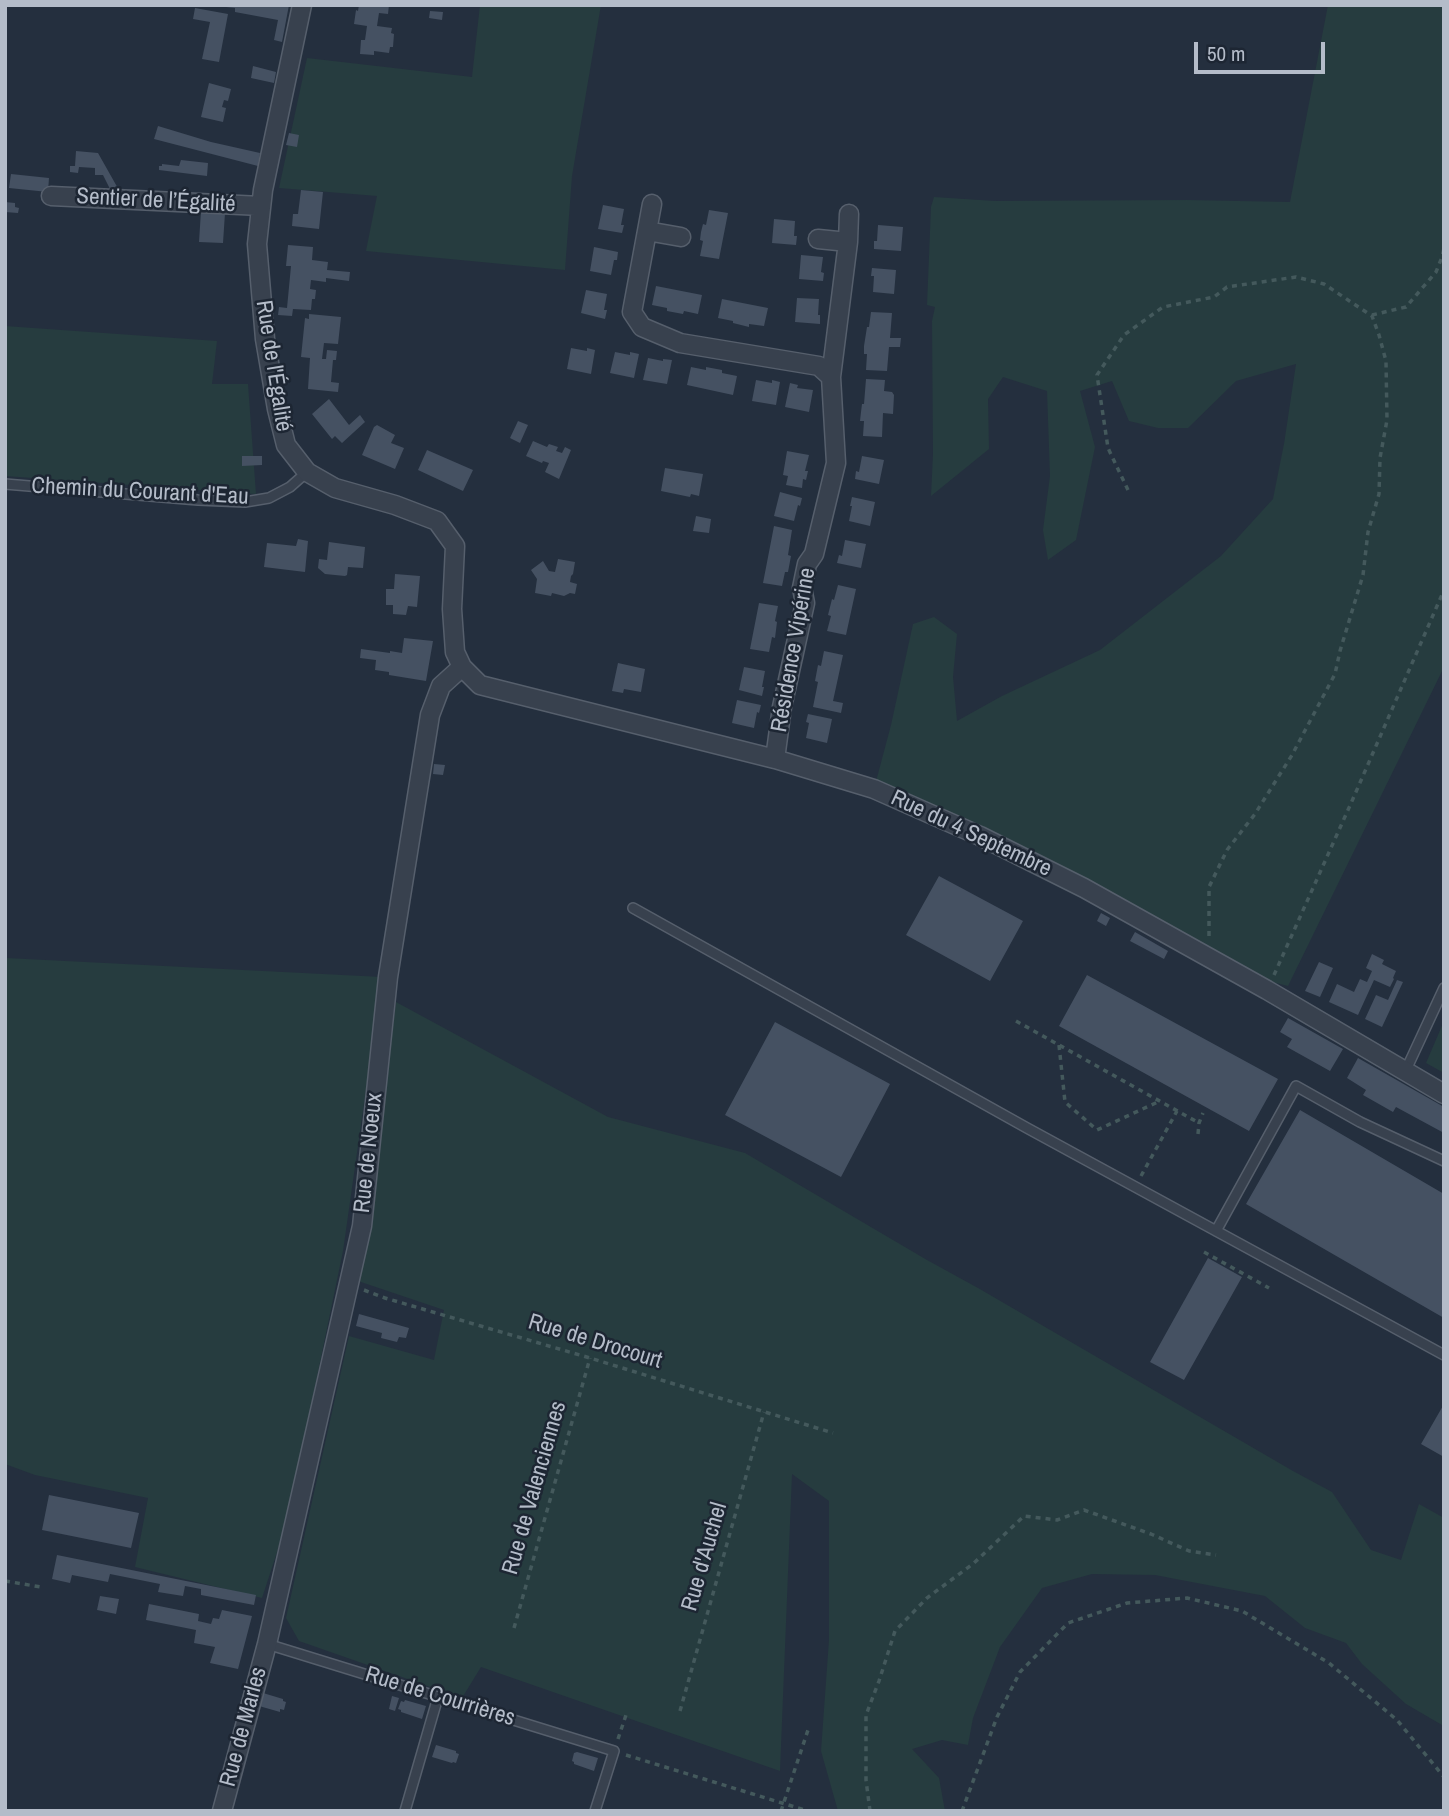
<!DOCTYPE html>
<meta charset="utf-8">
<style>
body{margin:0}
#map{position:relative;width:1449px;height:1816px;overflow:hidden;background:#242f3e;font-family:"Archivo Narrow",sans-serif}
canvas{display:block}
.frame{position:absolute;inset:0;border:7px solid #b4bcc9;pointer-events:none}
.scale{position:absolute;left:1194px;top:42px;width:131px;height:32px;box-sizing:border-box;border:4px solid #b4bcc9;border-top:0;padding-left:9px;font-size:21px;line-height:24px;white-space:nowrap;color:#b4bcc9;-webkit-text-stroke:5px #1d2633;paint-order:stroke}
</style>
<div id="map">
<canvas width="1449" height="1816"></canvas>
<div class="frame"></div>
<div class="scale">50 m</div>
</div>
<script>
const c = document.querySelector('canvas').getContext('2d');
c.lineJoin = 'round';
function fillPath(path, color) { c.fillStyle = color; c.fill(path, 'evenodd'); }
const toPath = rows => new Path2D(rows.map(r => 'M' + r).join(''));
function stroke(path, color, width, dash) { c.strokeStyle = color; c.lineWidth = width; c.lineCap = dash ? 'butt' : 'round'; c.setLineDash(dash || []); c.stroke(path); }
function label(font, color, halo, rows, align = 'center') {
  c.font = font + ' "Archivo Narrow",sans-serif'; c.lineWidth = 5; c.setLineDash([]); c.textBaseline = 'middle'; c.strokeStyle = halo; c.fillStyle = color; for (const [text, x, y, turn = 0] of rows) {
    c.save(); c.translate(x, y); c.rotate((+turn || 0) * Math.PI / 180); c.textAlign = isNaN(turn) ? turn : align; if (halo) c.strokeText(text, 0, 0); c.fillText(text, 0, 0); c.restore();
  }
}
fillPath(toPath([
 [480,5,601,5,572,176,565,270,366,251,377,196,279,188,307,58,472,77],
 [1328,5,1444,5,1444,667,1288,986,1252,977,874,789,891,725,913,624,934,617,957,634,953,677,957,721,1002,696,1100,650,1221,556,1273,499,1284,444,1296,364,1236,381,1188,428,1158,428,1129,421,1112,381,1080,391,1095,447,1076,540,1048,560,1043,530,1050,476,1047,391,1003,377,988,399,989,449,931,496,933,454,932,321,935,307,927,305,931,207,934,197,995,201,1187,200,1290,202],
 [5,326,217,341,212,384,248,384,256,494,5,476],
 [6,958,382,977,343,1251,287,1522,262,1598,135,1567,148,1498,35,1475,5,1464],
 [396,1002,608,1117,745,1153,927,1260,978,1288,1293,1471,1332,1492,1371,1550,1401,1560,1419,1504,1444,1518,1444,1728,1442,1725,1406,1704,1362,1664,1346,1643,1305,1628,1265,1596,1155,1575,1092,1574,1042,1588,1000,1647,973,1718,968,1745,942,1740,912,1749,939,1778,945,1811,838,1811,821,1751,829,1640,829,1501,792,1474,780,1771,481,1667,462,1698,299,1641,286,1618,349,1336,434,1360,444,1310,358,1281,371,1206],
 [1444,1021,1444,1073,1426,1063]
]), '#263c3f');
fillPath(toPath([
 [226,5,289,5,282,42,274,40,278,20,235,12,235,8,226,7],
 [359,5,389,5,388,14,379,13,377,26,392,28,391,33,394,34,393,47,390,47,389,53,374,51,374,55,360,54,361,40,365,40,367,26,354,24,356,10,358,11],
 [195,8,228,14,219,62,202,59,210,22,193,19],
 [430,11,443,12,442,20,429,18],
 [253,66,276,72,274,83,251,78],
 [209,83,231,89,228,101,224,100,222,107,226,108,223,122,201,117],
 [158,126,211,142,260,153,258,166,154,139],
 [289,133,299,135,297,147,286,145],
 [76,151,98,153,124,199,114,189,111,191,103,175,95,175,95,168,79,167,78,173,70,172,70,166,75,166],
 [181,160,208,163,207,176,159,170,159,166,162,166,162,164,179,166],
 [11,174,49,178,48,192,9,188],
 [301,190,323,192,319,229,292,226,293,214,298,214],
 [5,202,15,203,15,207,19,208,18,213,5,212],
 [603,205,624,209,621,225,624,225,622,233,598,229],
 [709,210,728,213,719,259,700,256,703,241,700,240,701,232,703,224,706,225],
 [201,211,225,213,223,243,199,242],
 [774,219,795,221,794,236,797,236,796,245,772,243],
 [878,225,903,227,901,251,874,249,874,241,877,241],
 [288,245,313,247,312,260,328,262,327,270,350,272,349,281,326,278,326,282,311,280,310,289,316,290,315,299,312,299,311,310,293,309,292,316,278,315,279,307,287,308,291,266,286,266],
 [594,247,618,252,617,260,614,260,611,275,590,271],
 [801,255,823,257,821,272,824,273,823,281,799,279],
 [872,268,896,270,894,294,873,292,874,276,871,276],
 [656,286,702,295,698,314,684,311,683,314,667,311,667,308,652,305],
 [586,290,607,294,604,310,607,310,605,319,581,313],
 [797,298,819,299,818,315,820,315,820,324,795,322],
 [722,299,768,308,764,326,749,324,749,327,733,323,733,321,718,318],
 [871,312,892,313,890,338,901,338,900,347,889,347,887,371,866,370,867,354,864,354,864,346,867,327,869,327],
 [309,314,341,317,338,344,324,343,322,359,326,359,327,350,337,351,336,360,333,360,331,382,339,383,338,392,308,389,310,358,301,357,305,318,309,319],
 [571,348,587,351,587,348,595,350,591,374,567,369],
 [615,352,630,355,630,352,639,354,634,378,610,373],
 [648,358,663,361,663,359,672,360,667,384,643,380],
 [691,367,706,370,706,367,722,370,722,373,737,376,733,395,687,385],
 [866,379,885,380,884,391,892,392,894,395,893,414,883,413,882,437,863,436,864,421,860,421,861,412,862,404,864,404],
 [756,380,772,383,772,380,780,382,776,405,752,401],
 [790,383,798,385,797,388,813,390,809,412,785,407],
 [329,399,349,425,360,415,365,422,342,443,335,436,332,439,312,414],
 [518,421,528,425,520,443,510,438],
 [377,425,395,435,391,443,404,448,395,469,362,455,374,427],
 [533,441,547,447,549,444,558,447,556,451,562,453,565,447,571,450,559,479,545,472,549,463,543,461,542,463,526,456],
 [427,450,473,470,463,491,418,470],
 [787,451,809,455,805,471,808,471,806,480,803,479,802,488,786,485,788,476,783,475],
 [242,456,262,456,262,465,242,466],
 [862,456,884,460,879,484,855,479,856,471,859,472],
 [665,468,703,474,699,496,691,494,690,497,661,491],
 [780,492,802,498,800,506,798,505,794,521,774,516],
 [852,497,875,502,870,526,849,521,852,506,850,506],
 [696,516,711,519,709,533,693,531],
 [774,526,792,530,788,555,791,556,788,572,785,572,782,586,763,583],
 [298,539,308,541,305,572,264,567,267,543,296,546],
 [845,540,866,544,861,568,837,563,839,555,842,556],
 [329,542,365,547,363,568,348,567,347,575,345,576,325,574,318,568,319,559,327,560],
 [558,559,575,562,573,574,571,576,570,582,577,584,575,594,570,593,564,596,552,593,551,596,535,593,537,579,531,570,543,561,549,571,555,572],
 [395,574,420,576,417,607,408,606,406,615,393,614,393,605,386,605,386,589,394,589],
 [838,585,856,589,846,635,827,631,831,616,828,615,832,599,834,600],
 [759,603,778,606,775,621,777,622,775,638,772,637,769,652,750,649],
 [404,638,433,641,426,681,389,675,389,672,375,670,376,660,360,658,361,649,390,653,390,651,402,653],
 [824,651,843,655,833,701,843,703,841,713,813,707,818,682,815,681,818,665,821,666],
 [618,663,645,669,641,692,624,689,623,693,612,691],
 [744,667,765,671,762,687,764,687,762,696,739,690],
 [737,700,761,705,759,713,757,712,754,728,732,723],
 [808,714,832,719,827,743,806,738,809,723,806,722],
 [434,764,445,765,443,775,433,774],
 [939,876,1023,921,990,981,906,935],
 [1101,913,1110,918,1106,926,1097,921],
 [1135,932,1168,951,1164,959,1130,941],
 [1372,954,1384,960,1382,964,1396,971,1393,978,1394,979,1390,987,1374,980,1358,1015,1329,1002,1337,984,1354,992,1360,979,1367,982,1372,971,1366,968],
 [1319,962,1333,968,1320,997,1305,991],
 [1087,975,1278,1079,1249,1131,1059,1026],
 [1397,980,1403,982,1382,1027,1365,1019,1376,995,1388,1000],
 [1288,1018,1343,1049,1330,1071,1287,1047,1292,1039,1280,1032],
 [775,1022,890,1084,841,1177,725,1115],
 [1358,1058,1444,1107,1444,1133,1396,1107,1393,1112,1363,1095,1366,1090,1347,1078],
 [1300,1110,1444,1194,1444,1318,1246,1204],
 [1208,1258,1242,1277,1184,1380,1150,1362],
 [359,1314,409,1328,406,1338,399,1337,397,1342,381,1338,382,1333,356,1326],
 [1444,1404,1444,1457,1421,1444],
 [49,1495,139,1513,131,1548,42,1530],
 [57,1555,186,1581,256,1595,254,1605,201,1595,201,1589,185,1586,183,1596,158,1592,160,1584,110,1574,108,1582,72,1575,70,1583,52,1579],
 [100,1596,119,1599,116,1614,97,1610],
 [149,1604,199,1614,198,1621,211,1624,213,1618,219,1619,222,1610,252,1616,238,1669,210,1663,215,1647,194,1643,196,1630,146,1620],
 [263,1693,283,1699,283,1701,286,1702,284,1710,280,1709,280,1712,259,1706],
 [392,1696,399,1698,395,1711,389,1709],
 [405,1700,426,1706,422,1719,401,1712,401,1710,398,1709,401,1701,404,1702],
 [436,1745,456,1751,456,1753,459,1754,456,1763,453,1762,452,1763,432,1757],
 [577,1752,598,1758,594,1771,574,1764,574,1762,572,1761,574,1753]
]), '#455162');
const lane = toPath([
 [5,484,198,500,245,502,269,498,290,487,307,472],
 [633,908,1027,1128,1444,1355],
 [1405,1072,1444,988],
 [1216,1231,1296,1086,1360,1122,1444,1161],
 [267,1644,614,1751,595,1811],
 [405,1811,438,1697]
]);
const street = toPath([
 [302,5,263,190,257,244,265,339,277,409,286,445,307,472,335,488,395,505,437,521,455,546,452,609,455,652,462,667,480,685,775,759,874,789,980,836,1084,888,1267,990,1444,1094],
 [51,196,261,206],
 [652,204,632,312,642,327,680,343,819,366,831,377],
 [647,231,681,237],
 [818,239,848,242],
 [775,759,782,707,805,603,802,588,807,564,814,554,836,463,831,377,848,242,849,214],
 [222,1811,267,1644,362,1226,388,977,430,715,441,686,462,667]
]);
stroke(lane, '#565f6c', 12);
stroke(street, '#565f6c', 21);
stroke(toPath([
 [1372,315,1406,307,1436,272,1442,257,1444,248],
 [1128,490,1108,448,1097,375,1124,335,1163,307,1214,297,1227,287,1296,277,1324,284,1372,316,1379,335,1386,361,1387,420,1380,458,1379,494,1368,532,1363,575,1340,651,1335,674,1292,755,1255,814,1227,850,1209,887,1209,938],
 [1274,975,1352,801,1444,590],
 [1016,1021,1199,1123],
 [1059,1045,1065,1102,1097,1130,1160,1101],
 [1198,1134,1199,1123,1203,1113],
 [1141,1176,1177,1111],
 [1204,1252,1269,1288],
 [364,1290,385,1298,590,1358,833,1433],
 [5,1581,41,1587],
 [514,1628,590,1358],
 [680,1711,764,1412],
 [618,1739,626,1715],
 [626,1755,808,1811],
 [781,1811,808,1730,806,1733],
 [870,1811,866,1780,866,1715,879,1681,895,1631,927,1598,974,1563,1024,1516,1057,1520,1084,1510,1151,1534,1189,1551,1216,1555],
 [962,1811,997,1717,1020,1672,1068,1623,1127,1603,1187,1598,1242,1611,1329,1663,1397,1720,1444,1777]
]), '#44595c', 3.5, [5, 5]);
stroke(lane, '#38414e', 9);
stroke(street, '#38414e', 18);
label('23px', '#b4bcc9', '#1d2633', [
 ["Sentier de l’Égalité",156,201,3],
 ["Rue de l'Égalité",273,366,81],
 ["Chemin du Courant d'Eau",140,492,3],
 ["Résidence Vipérine",794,650,-80],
 ["Rue du 4 Septembre",971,834,25],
 ["Rue de Noeux",369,1153,-84],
 ["Rue de Drocourt",595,1342,17],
 ["Rue de Valenciennes",535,1488,-74],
 ["Rue d'Auchel",705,1557,-74],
 ["Rue de Courrières",440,1697,17],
 ["Rue de Marles",244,1727,-75]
]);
</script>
